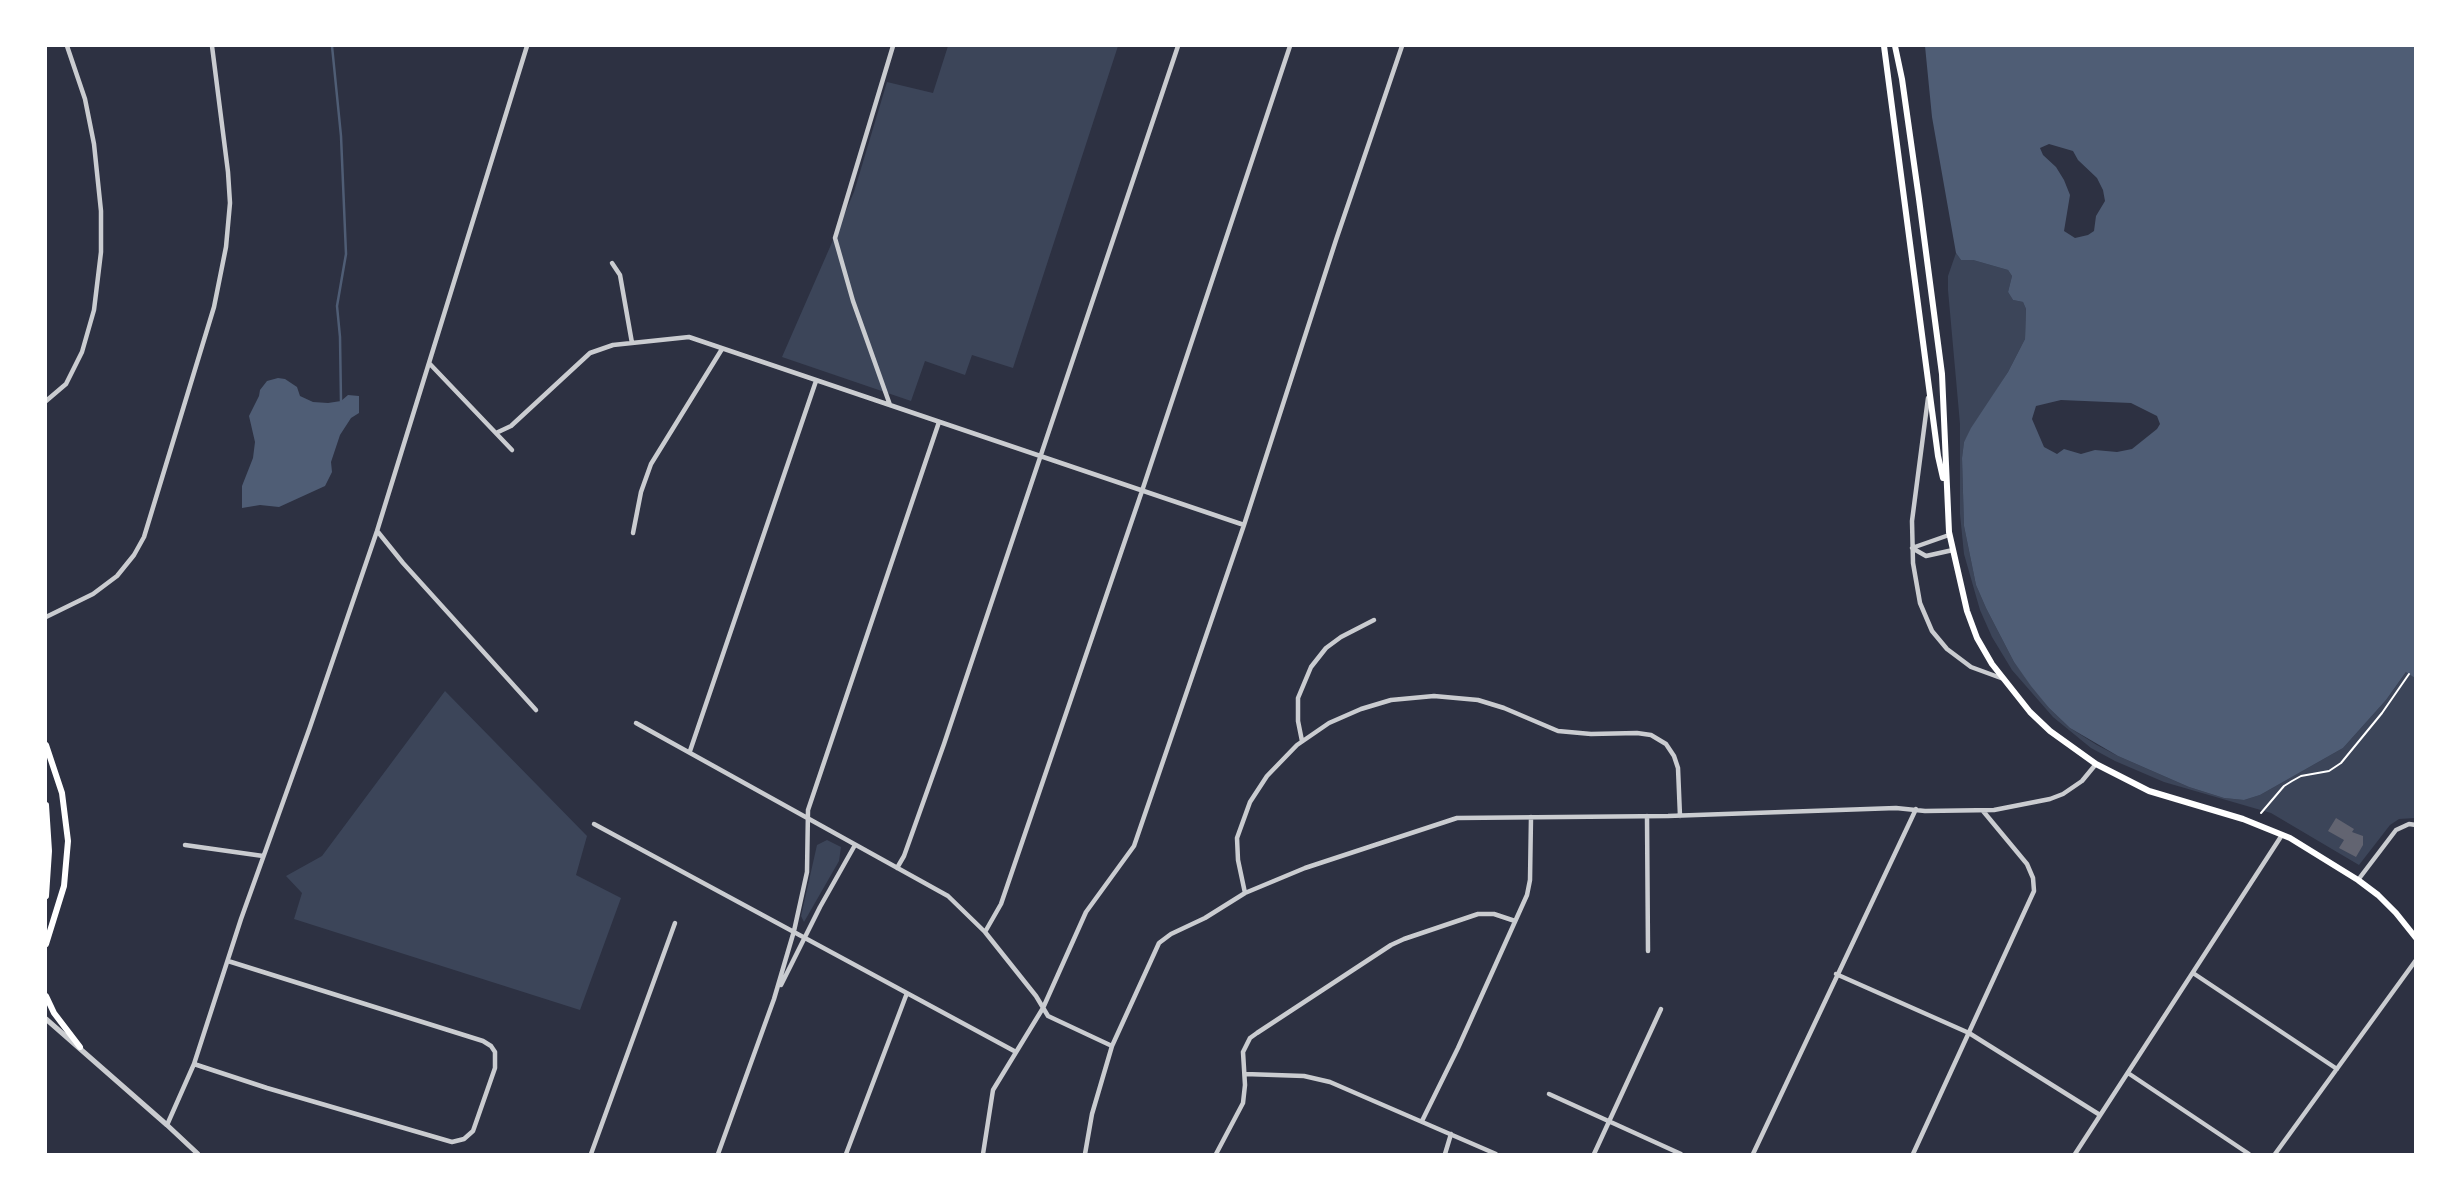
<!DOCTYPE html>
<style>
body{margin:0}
#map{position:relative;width:2461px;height:1200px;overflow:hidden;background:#2d3142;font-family:Karla,sans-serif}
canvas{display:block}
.frame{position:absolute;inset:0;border:47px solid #fff;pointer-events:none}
</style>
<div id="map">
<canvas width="2461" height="1200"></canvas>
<div class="frame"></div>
</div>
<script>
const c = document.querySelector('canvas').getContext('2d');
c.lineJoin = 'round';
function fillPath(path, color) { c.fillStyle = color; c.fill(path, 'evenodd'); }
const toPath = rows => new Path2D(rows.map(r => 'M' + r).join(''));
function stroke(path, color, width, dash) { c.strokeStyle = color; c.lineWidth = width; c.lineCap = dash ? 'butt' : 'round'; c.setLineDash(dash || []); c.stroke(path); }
fillPath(toPath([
 [948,46,1118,46,1013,368,972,355,965,375,925,361,911,401,782,357,854,192,887,82,933,93],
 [1956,253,1961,260,1973,260,2008,270,2012,276,2008,292,2013,300,2023,302,2026,309,2025,339,2008,372,1964,442,1962,458,1964,526,1976,585,1986,608,2014,662,2049,708,2070,728,2097,745,2118,756,2189,787,2224,798,2244,800,2260,795,2343,748,2386,700,2407,671,2415,678,2415,818,2399,819,2390,825,2359,865,2271,813,2164,782,2115,761,2091,748,2053,717,2012,670,1992,637,1980,610,1964,554,1960,514,1960,424,1948,290,1948,276],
 [445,691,587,836,576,875,621,898,580,1010,294,919,302,893,286,876,322,856],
 [827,840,841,847,839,861,804,922,801,916,817,845]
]), '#3c4559');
fillPath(toPath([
 [1925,46,2415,46,2415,678,2406,672,2386,700,2343,748,2260,795,2244,800,2224,798,2189,787,2118,756,2070,728,2049,708,2031,686,2014,662,1986,608,1976,585,1964,526,1962,458,1964,442,1971,428,2008,372,2025,339,2026,309,2023,302,2013,300,2008,292,2012,276,2008,270,1973,260,1961,260,1956,253,1932,117],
 [2049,144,2073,151,2078,160,2097,178,2103,190,2105,201,2096,216,2094,231,2088,235,2075,238,2064,231,2070,195,2064,180,2056,167,2043,155,2040,148],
 [2061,400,2131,403,2157,416,2160,424,2157,429,2132,449,2117,452,2095,450,2081,454,2064,449,2057,454,2044,447,2032,419,2036,406],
 [278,378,285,379,297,387,300,396,313,402,328,403,341,401,348,395,359,396,359,413,351,418,340,435,331,462,332,472,325,486,279,507,260,505,242,508,242,486,253,458,255,442,249,416,259,396,260,390,267,381]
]), '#4f5d75');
stroke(toPath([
 [332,46,341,136,346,254,337,306,340,337,341,401]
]), '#4f5d75', 2.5);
fillPath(toPath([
 [2336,818,2354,829,2352,832,2363,836,2363,845,2356,857,2339,848,2344,840,2328,831]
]), '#626471');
stroke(toPath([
 [2261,813,2284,786,2292,781,2301,776,2329,771,2341,763,2382,713,2409,674]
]), '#fff', 2);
stroke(toPath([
 [612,263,620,275,632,343],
 [429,363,512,450],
 [1928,398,1912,521,1913,563,1920,603,1932,631,1947,649,1971,667,2001,678],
 [46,401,66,384,82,352,94,310,101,252,101,211,94,144,85,99,67,46],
 [890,405,853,301,835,238,893,46],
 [496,433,511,426,590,353,613,345,689,337,1244,525],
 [378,532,403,563,536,710],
 [633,533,641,492,651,464,722,349],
 [1949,535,1912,548,1926,556,1953,550],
 [46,617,93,594,117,576,134,555,144,537,214,307,226,247,230,203,228,172,212,46],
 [636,723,948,896,985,932,1036,996,1048,1016,1112,1046],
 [1302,741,1298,721,1298,698,1311,667,1326,648,1341,637,1374,620],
 [690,751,816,381],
 [1647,816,1648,951],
 [594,824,1016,1052],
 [185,845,263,856],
 [897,868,904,856,944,744,1178,46],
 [2358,880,2396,830,2409,824,2416,825],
 [1245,893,1238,860,1237,838,1250,802,1267,776,1297,745,1329,723,1361,709,1391,700,1434,696,1478,700,1504,708,1558,731,1591,734,1637,733,1651,735,1666,744,1674,756,1678,768,1680,816],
 [985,932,1001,904,1142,491,1290,46],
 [2193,973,2337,1069],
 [1836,974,1969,1033,2100,1115],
 [781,985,820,907,855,845],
 [194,1064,267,1088,452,1142,464,1139,473,1131,495,1068,495,1052,491,1046,483,1041,228,961],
 [2128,1073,2249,1154],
 [1245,1074,1304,1076,1330,1082,1496,1154],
 [1549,1094,1681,1154],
 [1422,1121,1458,1048,1527,895,1530,880,1531,817],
 [167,1125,194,1064,241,919,310,727,377,531,527,46],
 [591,1154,675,923],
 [718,1154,774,999,794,931,807,872,808,810,939,422],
 [846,1154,907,993],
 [983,1154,993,1090,1043,1008,1086,912,1134,846,1244,525,1336,240,1402,46],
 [1085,1154,1092,1114,1112,1046,1159,943,1171,934,1205,918,1245,893,1305,868,1457,818,1668,816,1896,808,1925,811,1994,810,2050,799,2063,794,2082,781,2096,764],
 [1216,1154,1243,1103,1245,1085,1243,1052,1250,1038,1257,1033,1391,945,1404,939,1478,914,1494,914,1515,921],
 [1445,1154,1451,1134],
 [1594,1154,1661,1009],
 [1753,1154,1916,809],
 [1913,1154,2034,891,2033,878,2027,864,1983,811],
 [2075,1154,2282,835],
 [2275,1154,2416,960]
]), '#caccd0', 4.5);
stroke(toPath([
 [46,1019,167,1125,198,1154]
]), '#caccd0', 5);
stroke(toPath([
 [1884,46,1938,456,1943,478],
 [1895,46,1902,79,1919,199,1942,374,1949,532,1967,611,1977,638,1992,664,2030,712,2050,731,2096,764,2149,791,2243,819,2290,838,2358,880,2378,895,2396,913,2416,938],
 [46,745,62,793,68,841,64,886,46,944],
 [46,805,49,851,46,896],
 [46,996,54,1013,80,1047]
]), '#fff', 6);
</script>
